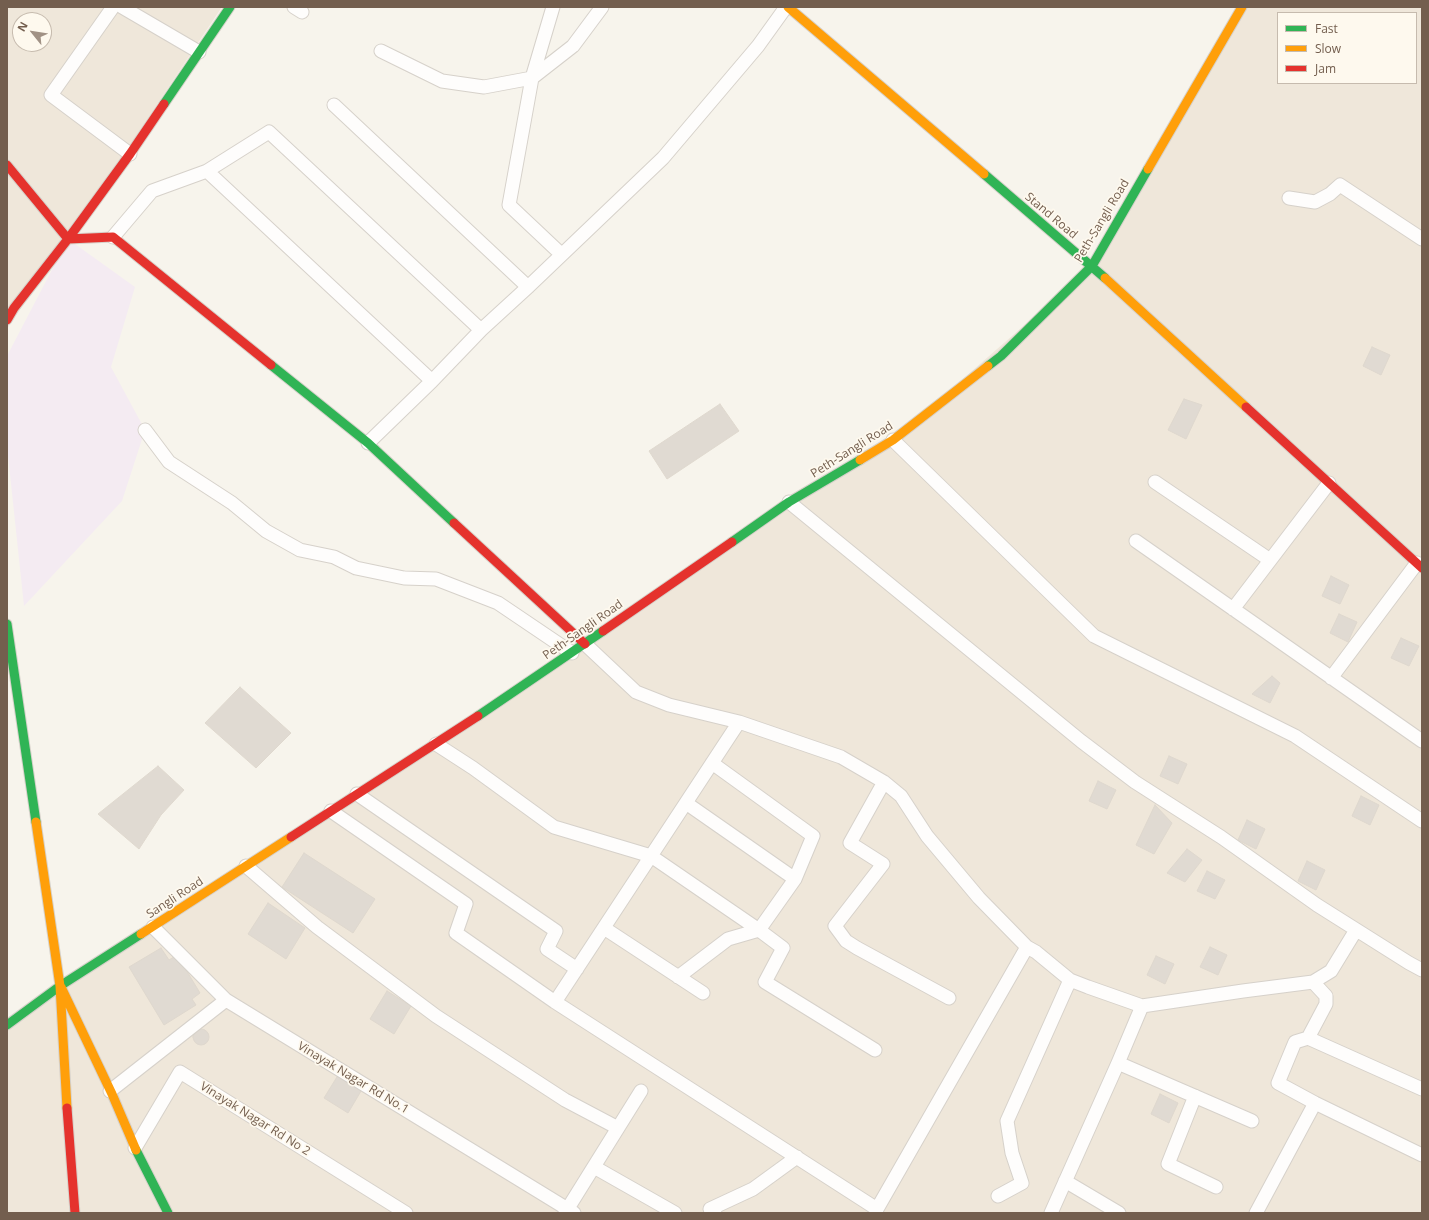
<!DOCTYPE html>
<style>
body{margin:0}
#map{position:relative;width:1429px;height:1220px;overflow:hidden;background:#f7f4ec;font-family:"Open Sans",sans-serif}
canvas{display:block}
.frame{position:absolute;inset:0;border:8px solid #735e4e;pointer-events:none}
.legend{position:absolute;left:1277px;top:12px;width:140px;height:72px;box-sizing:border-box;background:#fef9ee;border:1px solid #c6bbae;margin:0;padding:5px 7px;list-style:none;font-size:12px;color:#735e4e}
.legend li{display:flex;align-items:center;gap:8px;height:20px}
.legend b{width:20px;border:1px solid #c6bbae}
.north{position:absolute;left:12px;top:12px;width:40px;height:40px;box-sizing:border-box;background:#fef9ee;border:1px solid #c6bbae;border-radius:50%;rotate:300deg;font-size:11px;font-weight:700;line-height:16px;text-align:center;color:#735e4e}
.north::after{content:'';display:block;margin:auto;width:14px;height:18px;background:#a19285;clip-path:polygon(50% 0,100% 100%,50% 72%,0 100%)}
</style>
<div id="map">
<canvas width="1429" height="1220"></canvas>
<div class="frame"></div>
<ul class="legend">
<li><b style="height:5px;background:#30b455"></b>Fast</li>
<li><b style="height:5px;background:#ff9f0a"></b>Slow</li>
<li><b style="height:5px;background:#e5322d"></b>Jam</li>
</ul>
<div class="north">N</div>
</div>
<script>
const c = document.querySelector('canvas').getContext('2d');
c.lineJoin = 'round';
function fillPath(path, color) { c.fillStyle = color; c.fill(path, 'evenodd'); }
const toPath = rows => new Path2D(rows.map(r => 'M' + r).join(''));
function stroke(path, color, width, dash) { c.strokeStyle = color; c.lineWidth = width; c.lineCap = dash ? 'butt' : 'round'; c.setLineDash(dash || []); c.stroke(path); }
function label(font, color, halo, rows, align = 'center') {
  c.font = font + ' "Open Sans",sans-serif'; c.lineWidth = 3.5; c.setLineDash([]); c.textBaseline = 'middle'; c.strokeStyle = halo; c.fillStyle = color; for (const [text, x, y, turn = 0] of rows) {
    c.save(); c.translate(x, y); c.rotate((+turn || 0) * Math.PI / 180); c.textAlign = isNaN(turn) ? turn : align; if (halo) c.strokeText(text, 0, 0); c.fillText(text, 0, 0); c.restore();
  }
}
fillPath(toPath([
 [7,7,222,7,7,329],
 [20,20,44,20,44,44,20,44],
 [1242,7,1422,7,1422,1213,7,1213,7,1025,893,440,1092,266],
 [1278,13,1416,13,1416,83,1278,83]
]), '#efe7da');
fillPath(toPath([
 [68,239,135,287,111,367,145,430,122,501,24,606,7,446,7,356]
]), '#f4ebf2');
const building = toPath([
 [1372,347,1390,355,1381,375,1363,366,1372,347],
 [1184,399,1202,405,1186,439,1168,430,1184,399],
 [720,404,739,431,667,479,649,451,720,404],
 [1331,576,1349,585,1340,604,1322,596,1331,576],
 [1339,614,1357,622,1348,642,1330,633,1339,614],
 [1401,638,1419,646,1409,666,1391,658,1401,638],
 [1272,676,1280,683,1270,703,1252,694,1272,676],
 [240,687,291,733,256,768,205,723,240,687],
 [1169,756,1187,764,1178,784,1160,776,1169,756],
 [158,766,184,790,161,815,139,849,98,814,158,766],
 [1098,781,1116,790,1107,809,1089,801,1098,781],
 [1361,796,1379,805,1370,825,1352,816,1361,796],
 [1155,805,1172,823,1154,854,1136,845,1155,805],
 [1247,820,1265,829,1256,849,1238,840,1247,820],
 [1187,849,1202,860,1185,882,1167,873,1187,849],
 [304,853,375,899,353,933,282,887,304,853],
 [1307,861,1325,870,1316,890,1298,881,1307,861],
 [1207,871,1225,880,1215,899,1197,891,1207,871],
 [268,903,305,928,286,959,248,934,268,903],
 [1210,947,1227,955,1218,975,1200,967,1210,947],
 [161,948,169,960,177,955,200,993,192,999,196,1005,164,1025,129,967,161,948],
 [1156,956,1174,964,1165,984,1147,975,1156,956],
 [387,991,411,1006,394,1034,370,1019,387,991],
 '193 1037a8 8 0 1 1 16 0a8 8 0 1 1-16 0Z',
 [340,1072,364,1086,348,1113,324,1098,340,1072],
 [1160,1094,1178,1103,1169,1123,1151,1114,1160,1094]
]);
fillPath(building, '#e0dad2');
stroke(building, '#dfd8ce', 1);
const street = toPath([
 [113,7,51,95,130,154],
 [122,7,199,52],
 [294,7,302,12],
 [381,51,442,81,484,87,532,78,509,205,561,254],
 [532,78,573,46,602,7],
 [532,78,553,7],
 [334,105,528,287],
 [207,171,432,381],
 [1289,198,1315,202,1330,194,1340,185,1422,239],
 [113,237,152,191,207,171,269,132,481,330],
 [145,430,169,462,232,503,266,531,300,550,334,557,356,568,404,578,436,579,498,603,572,653],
 [893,440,1094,636,1295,736,1422,821],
 [368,443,432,381,481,330,528,287,663,158,758,46,786,7],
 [1155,482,1270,560],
 [789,502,1081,741,1135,782,1221,837,1317,905,1409,963,1422,970],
 [1136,541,1422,741],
 [1233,609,1329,483],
 [585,644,636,692,669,705,739,722,841,757,884,782,901,796,927,836,979,898,1027,947,1036,952,1070,980,1088,987,1142,1006,1243,991,1313,982,1331,971,1356,930],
 [1331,678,1417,563],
 [436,744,473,768,554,827,651,856,759,930,783,948,765,982,875,1050],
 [884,782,850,843,883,864,835,926,846,941,857,948,949,998],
 [357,794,556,931,547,949,577,969],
 [686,803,795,879],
 [331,811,466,904,456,933,555,1002,877,1209,1027,947],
 [246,866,317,927,436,1016,565,1100,618,1128],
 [153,927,226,1000,574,1213],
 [604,928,703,993],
 [678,977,728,939,759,930,795,879,813,836,712,763],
 [1313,982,1326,996,1326,1004,1308,1038,1295,1042,1278,1083,1315,1103,1422,1155],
 [555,1002,739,722],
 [1308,1038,1422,1089],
 [1118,1063,1252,1121],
 [110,1091,226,1000],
 [1195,1096,1168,1164,1216,1187],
 [135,1148,180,1072,406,1213],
 [594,1167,675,1213],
 [1065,1181,1119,1213],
 [998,1196,1022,1183,1012,1153,1007,1121,1070,980],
 [565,1213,641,1091],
 [715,1213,710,1209,753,1189,797,1157],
 [1051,1213,1118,1063,1142,1006],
 [1256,1213,1315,1103]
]);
const fast = toPath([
 [164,104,230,7],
 [984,174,1105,278],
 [271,365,368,443,454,523],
 [988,366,1001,356,1092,266,1148,169],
 [732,542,789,502,860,460],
 [7,624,36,822],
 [478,716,603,631],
 [7,1025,60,986,141,934],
 [136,1150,168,1213]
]);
const slow = toPath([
 [788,7,984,174],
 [1148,169,1242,7],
 [1105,278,1246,407],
 [860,460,893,440,988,366],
 [36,822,60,986,67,1108],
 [141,934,291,837],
 [61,987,112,1094,136,1150]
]);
const jam = toPath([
 [7,165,68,239,113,237,271,365],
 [7,320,14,308,68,239,130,154,164,104],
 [1246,407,1422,568],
 [454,523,585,644],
 [603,631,732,542],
 [291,837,478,716],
 [67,1108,75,1213]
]);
stroke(street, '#d6d1ca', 15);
stroke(fast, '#d6d1ca', 11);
stroke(slow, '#d6d1ca', 11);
stroke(jam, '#d6d1ca', 11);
stroke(street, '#fefdfc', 13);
stroke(fast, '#30b455', 9);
stroke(slow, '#ff9f0a', 9);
stroke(jam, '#e5322d', 9);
label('12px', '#735e4e', '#fef9ee', [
 ["Stand Road",1051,216,40],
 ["Peth-Sangli Road",1102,221,-59],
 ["Peth-Sangli Road",852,450,-32],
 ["Peth-Sangli Road",583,630,-35],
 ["Sangli Road",175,898,-33],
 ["Vinayak Nagar Rd No.1",353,1078,31],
 ["Vinayak Nagar Rd No 2",255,1119,32]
]);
</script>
